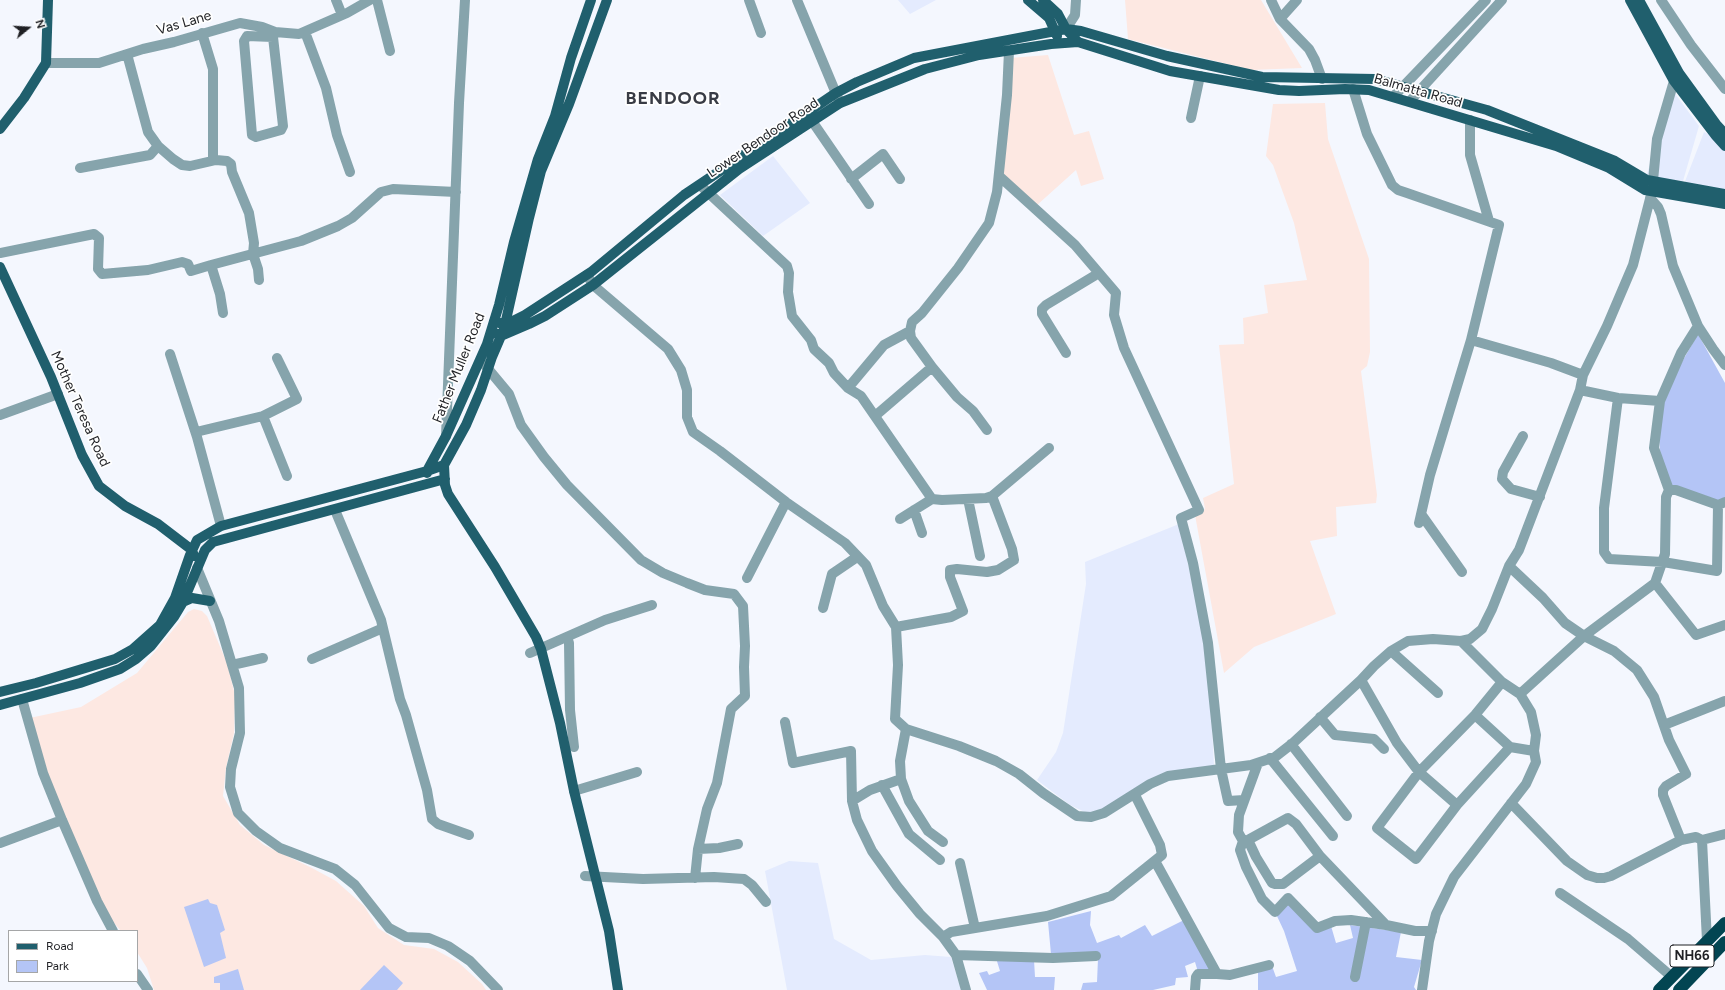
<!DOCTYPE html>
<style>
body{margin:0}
#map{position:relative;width:1725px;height:990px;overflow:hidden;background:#f4f7fe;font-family:Figtree,sans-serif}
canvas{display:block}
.legend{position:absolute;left:8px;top:930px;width:130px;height:52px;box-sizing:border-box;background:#fff;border:1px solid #a5a6a7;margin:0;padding:5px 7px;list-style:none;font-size:12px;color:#1f2024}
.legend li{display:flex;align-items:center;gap:8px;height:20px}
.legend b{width:20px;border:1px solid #a5a6a7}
.north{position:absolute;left:8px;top:8px;width:40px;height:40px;-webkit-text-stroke:3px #fff;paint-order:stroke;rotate:72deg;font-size:11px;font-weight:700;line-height:16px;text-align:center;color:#1f2024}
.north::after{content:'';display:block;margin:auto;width:14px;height:18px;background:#1f2024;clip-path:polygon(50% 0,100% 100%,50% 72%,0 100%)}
</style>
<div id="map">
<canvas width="1725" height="990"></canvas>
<ul class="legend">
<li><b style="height:5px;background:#205f6d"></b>Road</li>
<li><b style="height:11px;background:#b4c5f6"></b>Park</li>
</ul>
<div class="north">N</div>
</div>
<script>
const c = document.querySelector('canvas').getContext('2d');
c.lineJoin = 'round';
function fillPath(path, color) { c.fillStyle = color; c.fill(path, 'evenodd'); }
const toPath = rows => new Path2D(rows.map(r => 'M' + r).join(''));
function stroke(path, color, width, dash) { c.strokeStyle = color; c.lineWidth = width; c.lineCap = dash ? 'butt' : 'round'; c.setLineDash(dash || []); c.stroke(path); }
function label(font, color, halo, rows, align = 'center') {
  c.font = font + ' Figtree,sans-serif'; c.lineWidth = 3.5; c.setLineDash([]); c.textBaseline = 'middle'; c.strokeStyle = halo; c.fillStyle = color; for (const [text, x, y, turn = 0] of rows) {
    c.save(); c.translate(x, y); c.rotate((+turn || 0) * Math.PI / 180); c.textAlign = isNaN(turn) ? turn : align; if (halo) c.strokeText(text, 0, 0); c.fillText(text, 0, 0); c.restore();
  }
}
fillPath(toPath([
 [898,0,936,0,910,14],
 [1673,91,1699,126,1683,181,1646,177],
 [1704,132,1708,134,1725,151,1725,192,1684,184],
 [773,156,810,203,763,236,720,195],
 [1179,524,1203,631,1211,708,1214,766,1184,770,1104,809,1089,814,1070,805,1037,780,1056,752,1063,733,1086,584,1085,562],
 [789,861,818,863,834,939,871,960,925,955,951,957,961,990,787,990,765,871]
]), '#e4ebfe');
fillPath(toPath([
 [1125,0,1261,0,1302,68,1251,70,1128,39],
 [1048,55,1074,135,1089,131,1104,179,1081,186,1076,170,1036,206,1001,175,1010,58],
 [1325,103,1328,139,1369,259,1370,352,1367,366,1361,371,1377,495,1376,503,1336,507,1337,536,1310,541,1336,614,1254,647,1224,673,1195,515,1205,509,1203,498,1234,484,1219,345,1244,344,1243,318,1268,313,1264,285,1307,280,1294,223,1273,165,1266,156,1273,104],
 [194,609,202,611,207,616,227,663,235,695,234,733,226,768,223,796,240,825,264,845,312,868,336,881,364,906,378,928,404,945,434,949,458,962,482,984,486,990,154,990,147,968,137,952,137,931,121,931,109,917,96,891,25,719,81,707,137,673,188,612]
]), '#fde8e2');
fillPath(toPath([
 [1698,334,1725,383,1725,501,1718,505,1671,488,1661,462,1659,437,1662,406,1675,374],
 [208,899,210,903,217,905,225,930,220,933,226,958,204,967,184,907],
 [1288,901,1316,930,1331,926,1336,943,1353,938,1350,925,1401,932,1396,957,1422,960,1414,987,1416,990,1258,990,1258,970,1272,966,1276,977,1297,971,1284,931,1276,914],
 [1091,911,1090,925,1097,943,1119,935,1121,938,1145,925,1152,936,1186,919,1213,971,1198,972,1195,962,1185,966,1188,977,1176,978,1175,985,1153,990,1081,990,1083,983,1097,982,1098,959,1051,954,1048,922],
 [996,958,1034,960,1035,977,1055,977,1054,990,987,990,979,973,987,971,989,975,1000,971],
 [384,965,403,983,397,990,360,990],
 [238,969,244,990,220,990,220,983,214,983,214,977]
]), '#b4c5f6');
stroke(toPath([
 [336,0,342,15],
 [377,0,390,51],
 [749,0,761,33],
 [797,0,840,103],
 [1271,0,1280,19],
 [1297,0,1280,19,1309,49,1315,60,1322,79],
 [1661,0,1691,45,1725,89],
 [1066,29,1075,15,1076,0],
 [305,32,326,88,337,135,350,172],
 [202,33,213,69,213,160],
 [273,37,247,36,244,41,252,135,256,137,281,130,283,126,273,37,275,32],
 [127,54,148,132,158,146,173,159,182,165,190,166,216,160,227,161,231,164,232,172,249,213,254,243,253,254,258,269,259,280],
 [46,63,99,63,143,49,174,42,240,23,262,27,275,32,299,34,347,13,370,0],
 [1353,89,1367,134,1392,185,1398,190,1407,193,1499,225,1471,340,1430,475,1419,523],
 [1394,96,1486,0],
 [1410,101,1502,0],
 [1191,118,1200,76],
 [1470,120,1470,155,1489,221],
 [812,121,869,204],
 [80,168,150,155,158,146],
 [999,176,1075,245,1116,293,1114,315,1124,348,1199,510,1181,518,1193,563,1208,643,1221,769,1228,801,1244,800],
 [851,179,883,154,900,179],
 [700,185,787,266,789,273,788,292,792,316,811,340,814,349,829,363,834,373,848,388,861,396,932,499,942,500,986,498,992,496,1049,448],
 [1650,198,1658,207,1661,214,1673,266,1698,326,1713,349,1725,365],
 [0,253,94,234,99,238,98,269,102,274,148,270,182,262,188,264,191,271,211,265],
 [587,275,593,285,668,349,681,370,687,390,687,417,693,432,720,451,786,502,845,543,866,565,883,606,896,627,898,665,895,719,906,729,959,746,996,761,1019,774,1043,793,1077,816,1091,817,1104,813,1150,784,1168,776,1251,765,1275,757,1293,743,1361,680,1374,666,1391,651,1408,641,1433,639,1461,641,1470,639,1482,629,1492,609,1509,566,1519,550,1580,390,1583,375,1607,326,1633,265,1652,191,1657,139,1674,81],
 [223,313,220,294,211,265,301,241,338,226,352,218,381,192,393,189,456,192],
 [1471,340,1551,363,1583,375],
 [1066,353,1042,314,1042,309,1046,305,1099,273],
 [170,354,197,437,221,526],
 [484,364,509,394,521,425,544,457,567,485,641,560,663,573,687,583,705,590,734,594,743,606,745,646,744,667,745,696,731,709,717,783,707,809,698,849,695,878],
 [848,388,884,345,910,331],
 [1580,390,1618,398,1660,401],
 [1618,398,1604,508,1604,552,1609,559,1663,562,1717,571,1718,505],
 [0,415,58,394],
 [263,416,287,476],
 [875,416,932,367],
 [987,430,973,411,957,397,932,367,911,338,910,331,912,322,922,313,958,268,989,223,997,192,1007,95,1009,51],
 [196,432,263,416,297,399,277,358],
 [446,436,459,103,465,0],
 [1523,436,1503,472,1502,479,1511,489,1540,497],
 [1669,490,1676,490,1718,505,1725,502],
 [968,499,980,556],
 [335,510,381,620,400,699,406,715,427,790,432,819,438,824,469,835],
 [914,510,922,533],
 [1421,514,1462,572],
 [900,519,932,499],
 [1509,566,1543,598,1565,623,1584,636,1614,651,1637,670,1654,697,1669,740,1686,774,1666,786,1663,790,1663,795,1681,840,1696,837,1702,840,1707,941],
 [197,568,219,621,239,688,240,733,231,769,230,787,238,813,256,831,280,848,335,869,355,885,389,928,406,937,429,938,448,946,470,961,498,990],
 [747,578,786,502],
 [1655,583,1696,635,1725,625],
 [823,608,832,574,857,557],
 [896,627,951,617,963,611,950,577,950,570,957,569,987,572,998,570,1014,560,1012,549,992,496],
 [567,637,569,643,570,710,574,747],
 [1391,651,1438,693],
 [530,653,605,620,652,605],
 [312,659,383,628],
 [232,665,263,658],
 [1361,680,1397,743,1419,772,1457,805],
 [1502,682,1475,715,1419,772,1377,828,1416,859,1457,805,1510,747,1534,751],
 [1520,694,1584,636,1655,583,1665,554,1666,497,1669,490,1654,448,1660,401,1681,353,1698,326],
 [22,699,43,773,62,820,97,901,113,931],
 [1475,715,1510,747],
 [1320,717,1335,735,1374,739,1384,749],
 [785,722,793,763,851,751,852,801],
 [1664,725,1725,701],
 [906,729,900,761,901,779,909,801,928,831,943,842],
 [1291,744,1347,816],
 [1270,758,1333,836],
 [1258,763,1239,815,1238,832,1243,841,1248,840,1288,818,1296,824,1320,856,1386,925,1415,931,1432,931],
 [901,779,870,790,852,801,857,820,872,851,897,886,920,914,943,937,956,955,966,990],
 [882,785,909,834,940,860],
 [574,791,637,772],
 [1511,803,1567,861,1587,875,1597,878,1604,878,1611,876,1681,840],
 [1248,840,1256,857,1272,883,1275,884,1283,884,1320,856],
 [1702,840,1725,834],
 [1243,841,1240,850,1246,867,1262,899,1275,912,1288,898,1317,928,1335,921,1351,920,1386,925],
 [0,843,62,820],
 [698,849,719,848,738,844],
 [1155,861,1217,974,1230,975,1269,965],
 [960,863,975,928],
 [585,876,643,879,714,877,744,879,752,885,766,902],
 [1560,893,1628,939,1672,977],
 [943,937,951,932,1047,916,1111,896,1162,855,1160,845,1135,795],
 [956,955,1053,958,1096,956],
 [137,974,148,990],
 [1355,977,1366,922],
 [1195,990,1196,977,1198,974,1217,974],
 [1422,990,1429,941,1436,914,1454,877,1526,784,1536,762,1534,751,1536,735,1531,712,1520,694,1502,682,1461,641]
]), '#86a4ac', 10);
stroke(toPath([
 [607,0,569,104,541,171,529,218,504,329,492,357,481,390,466,425,444,465,445,485,448,494,495,567,536,637,541,649,560,723,574,791,609,931,618,990],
 [1028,0,1049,18,1057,36],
 [1043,0,1058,14,1066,29,1078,42,1170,71,1279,90,1299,91,1345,89,1369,90,1556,146,1609,168,1645,190,1725,204],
 [1630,0,1674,81,1716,136,1725,146],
 [1639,0,1679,73,1716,124,1725,134],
 [0,129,24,98,46,63,48,0],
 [0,267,51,377,82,455,99,486,125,506,158,524,192,550,194,556],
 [494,321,505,325,525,315,591,272,684,195,796,120,836,93,857,82,914,58,1066,29,1081,31,1167,56,1262,77,1375,79,1487,110,1615,161,1647,180,1725,194],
 [491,331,501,336,529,324,545,316,593,285,739,169,840,103,925,69,979,55,1051,44,1078,42],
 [427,473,427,471,446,436,487,344,499,305,514,242,538,159,555,116,571,58,591,0],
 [183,602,192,598,210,601],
 [0,692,36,683,115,659,133,649,160,625,175,598,190,555,197,540,221,526,427,471,444,465],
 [0,705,80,683,120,669,136,659,151,646,174,617,183,602,205,550,213,542,445,479]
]), '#205f6d', 10);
stroke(toPath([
 [1659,990,1725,923],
 [1679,990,1725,942]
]), '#034552', 12);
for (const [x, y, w] of [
 [1692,956,44]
]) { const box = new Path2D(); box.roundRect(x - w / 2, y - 11, w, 22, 3); c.fillStyle = '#fff'; c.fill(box); stroke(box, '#1f2024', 1); }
label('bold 13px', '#1f2024', null, [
 ["NH66",1692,956]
]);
label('14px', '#1f2024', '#fff', [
 ["Vas Lane",184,23,-16],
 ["Balmatta Road",1418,91,16],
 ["Lower Bendoor Road",763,138,-34],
 ["Father Muller Road",459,368,-68],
 ["Mother Teresa Road",80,409,66]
]);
c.letterSpacing = '1px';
label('bold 18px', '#393c45', '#fff', [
 ["BENDOOR",673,99]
]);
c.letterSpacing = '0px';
</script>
